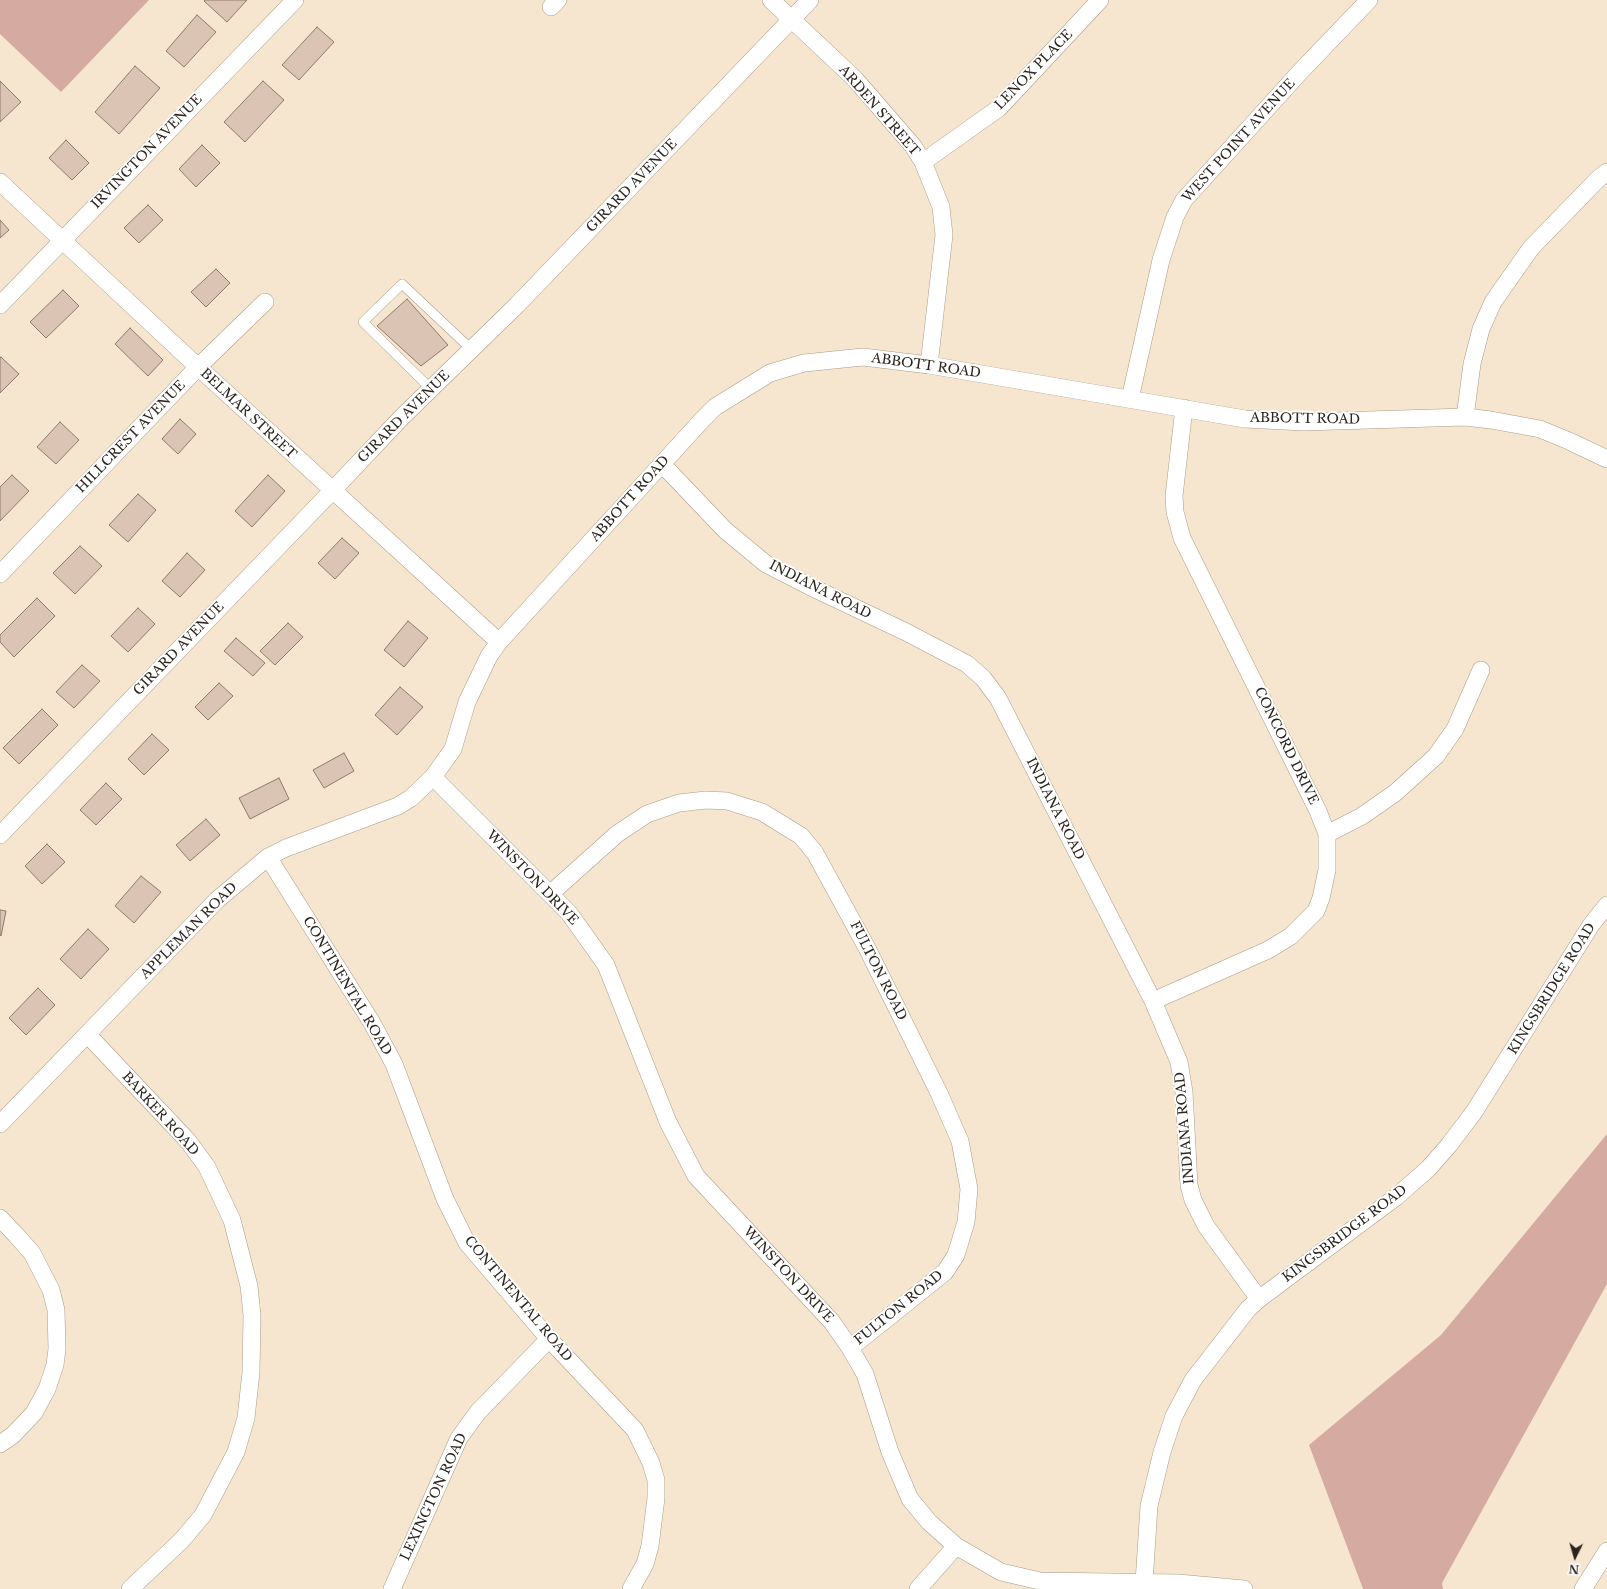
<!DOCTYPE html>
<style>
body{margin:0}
#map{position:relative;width:1607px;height:1589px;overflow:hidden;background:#f6e5cf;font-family:"Libre Baskerville",serif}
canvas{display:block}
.north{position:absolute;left:1555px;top:1537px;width:40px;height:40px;-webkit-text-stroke:3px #fff;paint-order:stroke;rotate:185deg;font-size:11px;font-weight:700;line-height:16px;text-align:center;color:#2b251d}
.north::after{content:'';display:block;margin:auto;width:14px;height:18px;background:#2b251d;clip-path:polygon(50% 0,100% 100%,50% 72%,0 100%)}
</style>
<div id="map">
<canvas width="1607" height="1589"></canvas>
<div class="north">N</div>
</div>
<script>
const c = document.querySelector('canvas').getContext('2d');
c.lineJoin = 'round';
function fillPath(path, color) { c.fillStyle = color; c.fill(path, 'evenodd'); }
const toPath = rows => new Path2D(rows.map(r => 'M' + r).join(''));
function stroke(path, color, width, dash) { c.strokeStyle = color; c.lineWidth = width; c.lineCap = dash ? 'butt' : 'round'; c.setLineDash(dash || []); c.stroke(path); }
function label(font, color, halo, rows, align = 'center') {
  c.font = font + ' "Libre Baskerville",serif'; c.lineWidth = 4; c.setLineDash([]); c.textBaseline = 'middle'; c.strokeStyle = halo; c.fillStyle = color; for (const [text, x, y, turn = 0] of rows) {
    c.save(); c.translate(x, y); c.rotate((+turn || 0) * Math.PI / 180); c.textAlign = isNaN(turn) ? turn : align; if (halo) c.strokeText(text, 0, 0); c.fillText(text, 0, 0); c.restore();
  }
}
fillPath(toPath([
 [0,0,149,0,61,92,0,34],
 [1607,1134,1607,1284,1442,1583,1443,1589,1363,1589,1309,1445,1441,1335]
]), '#d5aba1');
const building = toPath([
 [205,0,247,0,227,22,204,1,205,0],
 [197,15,216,32,184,67,166,51,197,15],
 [317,27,334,42,299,80,282,65,317,27],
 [135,66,160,88,119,134,95,112,135,66],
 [0,81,21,102,0,122,0,81],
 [263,81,284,100,245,142,224,122,263,81],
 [66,140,89,163,72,180,49,158,66,140],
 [202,145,220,163,196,187,179,169,202,145],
 [148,205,163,220,139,243,124,228,148,205],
 [0,220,9,230,0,238,0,220],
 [216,269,230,283,206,307,191,292,216,269],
 [63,290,79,306,46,338,30,322,63,290],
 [407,299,448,345,421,366,377,326,407,299],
 [130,328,163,360,148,376,115,344,130,328],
 [1,357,19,374,0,393,0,358,1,357],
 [180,419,196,434,178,454,162,439,180,419],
 [60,422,79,440,56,464,37,447,60,422],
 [12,475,29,491,0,521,0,487,12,475],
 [268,475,285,491,252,527,235,511,268,475],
 [138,494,156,510,128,542,109,525,138,494],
 [342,538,359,553,335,579,318,563,342,538],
 [80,546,102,566,75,594,53,573,80,546],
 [187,553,205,570,180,597,162,581,187,553],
 [37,598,55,616,14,657,0,642,0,635,37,598],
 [138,608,155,624,128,652,111,636,138,608],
 [408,621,428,638,404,667,384,650,408,621],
 [288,623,303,637,275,665,260,651,288,623],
 [236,638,265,663,253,676,224,651,236,638],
 [82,665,100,681,74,708,56,692,82,665],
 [219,683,233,696,208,720,195,707,219,683],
 [400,687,423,707,397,735,375,715,400,687],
 [42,709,58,725,19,764,3,748,42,709],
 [152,734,169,750,144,775,128,759,152,734],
 [344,753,354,771,324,788,313,770,344,753],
 [279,778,289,799,250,819,239,798,279,778],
 [106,783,122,799,96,825,80,810,106,783],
 [206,819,220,835,190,861,176,845,206,819],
 [47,844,65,862,42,884,25,866,47,844],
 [141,876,161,892,134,923,115,906,141,876],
 [0,910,6,911,1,936,0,935,0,910],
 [88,929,109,949,81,979,60,959,88,929],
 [38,988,55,1005,26,1035,9,1018,38,988]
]);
fillPath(building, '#dcc4b5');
stroke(building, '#8f796b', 1);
const lane = toPath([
 [431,389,363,322,402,284,471,349]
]);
const street = toPath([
 [771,0,855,79,913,146,923,162,941,207,944,235,929,365],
 [551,7,558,0],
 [923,162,999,108,1100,0],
 [0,182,198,367,499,642],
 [0,305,295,0],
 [1130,399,1161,260,1175,217,1184,200,1300,72,1369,0],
 [1465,417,1472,364,1481,329,1493,302,1531,248,1598,179,1607,172],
 [662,464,725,530,766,564,809,586,906,632,967,664,983,678,998,698,1153,1001,1179,1062,1184,1092,1189,1185,1193,1200,1206,1226,1259,1299],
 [0,574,198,367,265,302],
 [433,777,569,913,606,965,668,1122,696,1176,832,1322,850,1348,865,1374,890,1452,910,1499,929,1522,956,1546,1001,1572,1040,1581,1178,1583,1244,1589],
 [1327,834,1362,816,1395,793,1436,756,1455,729,1481,670],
 [0,835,332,491,401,418,517,305,810,0],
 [268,857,372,1023,394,1064,445,1199,467,1243,549,1339,635,1430,651,1463,656,1480,656,1498,650,1546,645,1564,631,1589],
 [550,894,617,834,647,814,679,803,706,800,727,801,762,812,801,836,815,853,867,948,939,1093,960,1141,969,1189,966,1222,956,1255,945,1272,850,1348],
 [1153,1001,1268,950,1291,936,1316,911,1321,898,1327,870,1327,834,1318,811,1182,538,1175,512,1174,496,1184,408],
 [87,1034,188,1141,207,1167,232,1220,249,1286,252,1315,251,1372,246,1418,236,1452,203,1515,182,1540,130,1589],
 [0,1124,217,900,268,857,286,848,398,806,411,798,433,777,453,749,467,702,489,656,499,642,703,419,715,407,770,373,804,363,863,357,929,365,1245,419,1304,422,1465,417,1491,420,1540,429,1569,441,1607,459],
 [0,1218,16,1235,32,1253,51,1290,56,1310,57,1349,55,1365,47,1389,34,1413,13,1435,0,1444],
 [1144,1583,1149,1506,1162,1452,1174,1416,1193,1380,1248,1309,1259,1299,1396,1197,1428,1169,1449,1145,1474,1112,1591,925,1607,905],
 [392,1589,459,1438,478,1412,549,1339],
 [918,1589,956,1546],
 [1583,1589,1607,1551]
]);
stroke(lane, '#ac9c87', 10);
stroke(street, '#ac9c87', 18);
stroke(lane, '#fff', 9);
stroke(street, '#fff', 17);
label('13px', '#2b251d', '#fff', [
 ["LENOX PLACE",1034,70,-46],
 ["ARDEN STREET",879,111,49],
 ["WEST POINT AVENUE",1239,141,-48],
 ["IRVINGTON AVENUE",147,152,-46],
 ["GIRARD AVENUE",632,186,-46],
 ["ABBOTT ROAD",926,366,8],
 ["BELMAR STREET",248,414,43],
 ["GIRARD AVENUE",404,417,-45],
 ["ABBOTT ROAD",1305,419,1],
 ["HILLCREST AVENUE",131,437,-46],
 ["ABBOTT ROAD",630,499,-48],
 ["INDIANA ROAD",820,590,27],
 ["GIRARD AVENUE",179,649,-46],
 ["CONCORD DRIVE",1286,746,64],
 ["INDIANA ROAD",1055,809,63],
 ["WINSTON DRIVE",532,878,46],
 ["APPLEMAN ROAD",189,931,-45],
 ["FULTON ROAD",878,971,63],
 ["CONTINENTAL ROAD",347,986,59],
 ["KINGSBRIDGE ROAD",1552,989,-58],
 ["BARKER ROAD",160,1114,48],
 ["INDIANA ROAD",1185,1128,-95],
 ["KINGSBRIDGE ROAD",1345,1234,-37],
 ["WINSTON DRIVE",788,1275,47],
 ["CONTINENTAL ROAD",518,1299,50],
 ["FULTON ROAD",899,1308,-39],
 ["LEXINGTON ROAD",434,1497,-65]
]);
</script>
